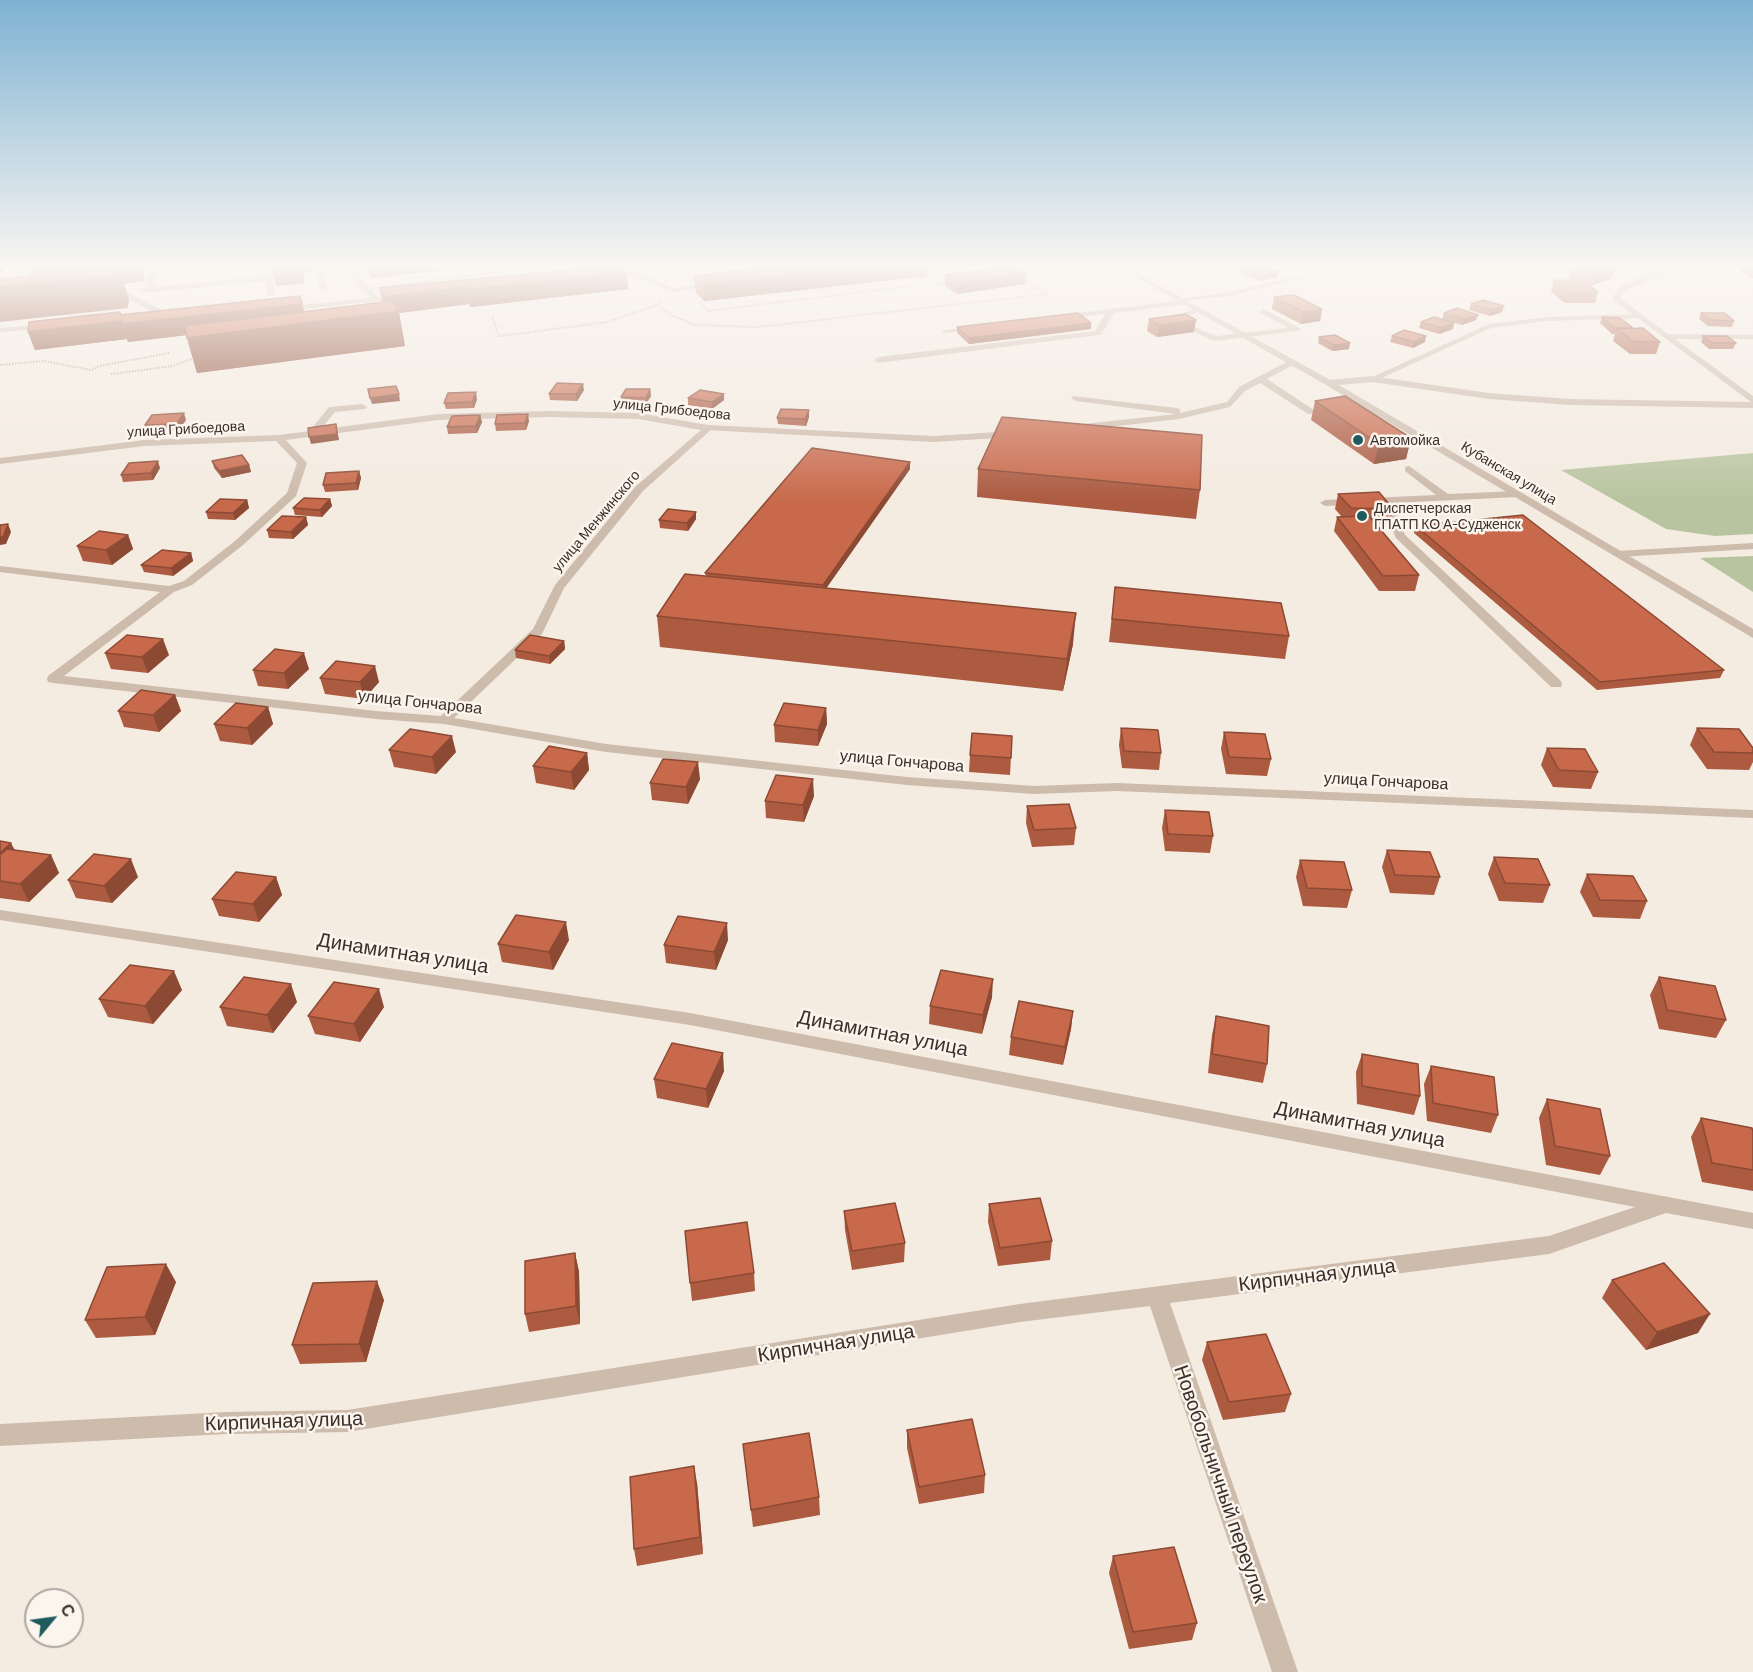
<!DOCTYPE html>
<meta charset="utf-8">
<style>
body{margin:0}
#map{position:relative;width:1753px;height:1672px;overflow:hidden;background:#f4ebe1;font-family:Barlow,sans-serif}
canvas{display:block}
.north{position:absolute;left:24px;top:1588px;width:60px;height:60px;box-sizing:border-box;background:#fbf5ee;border:2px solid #aea6a0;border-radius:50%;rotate:61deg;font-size:16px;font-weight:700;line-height:24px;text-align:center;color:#3b302b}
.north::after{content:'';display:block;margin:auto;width:21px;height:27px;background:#1f5a5e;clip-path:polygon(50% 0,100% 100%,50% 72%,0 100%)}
</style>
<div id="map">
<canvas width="1753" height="1672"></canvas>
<div class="north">С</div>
</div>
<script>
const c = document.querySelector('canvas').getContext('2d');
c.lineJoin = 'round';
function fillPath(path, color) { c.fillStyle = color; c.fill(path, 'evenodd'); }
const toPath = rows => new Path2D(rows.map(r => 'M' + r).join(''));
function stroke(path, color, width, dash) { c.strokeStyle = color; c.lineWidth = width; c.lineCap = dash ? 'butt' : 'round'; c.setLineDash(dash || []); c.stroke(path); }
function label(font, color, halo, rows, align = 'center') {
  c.font = font + ' Barlow,sans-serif'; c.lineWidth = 5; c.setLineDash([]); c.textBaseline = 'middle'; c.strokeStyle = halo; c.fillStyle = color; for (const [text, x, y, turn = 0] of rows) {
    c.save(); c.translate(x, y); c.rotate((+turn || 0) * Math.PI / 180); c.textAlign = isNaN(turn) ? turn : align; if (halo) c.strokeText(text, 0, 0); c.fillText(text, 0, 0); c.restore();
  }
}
fillPath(toPath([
 [1753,453,1753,534,1715,536,1666,529,1561,470],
 [1753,556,1753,592,1700,558]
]), '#b8c4a0');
stroke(toPath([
 [661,301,657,305,673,316,695,325,758,327,1047,294,1023,280],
 [700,302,708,311,911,286],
 [492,316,499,336,608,322,657,305],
 [0,365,43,361,92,370,99,366,169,353],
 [111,374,173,366,192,359]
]), '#b9a596', 2, [1.5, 1.5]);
fillPath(toPath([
 [149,268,157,268,155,287,269,276,273,278,275,294,271,296,267,294,266,281,141,293,141,289,147,288,149,268],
 [315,268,322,268,327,290,320,288,315,268],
 [518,268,536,268,366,291,362,289,518,268],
 [968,278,965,282,941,285,937,283,968,278],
 [127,292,178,318,179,320,172,322,123,296,110,297,106,295,127,292],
 [1186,300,1190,302,1189,304,1114,313,1101,335,1098,335,878,363,874,360,878,357,1095,331,1105,314,1060,319,1056,317,1060,315,1186,300],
 [1198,307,1202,309,1201,311,1178,320,1216,336,1288,328,1261,313,1261,309,1264,309,1301,329,1297,331,1215,341,1167,320,1198,307],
 [1640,314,1644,316,1643,318,1547,321,1491,328,1375,381,1368,379,1489,324,1547,317,1640,314],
 [977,325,980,325,980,329,945,333,941,331,977,325],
 [1292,359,1295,360,1295,364,1267,379,1314,410,1314,414,1308,414,1260,383,1245,391,1230,407,1179,419,1083,430,1078,427,1083,424,1176,414,1076,401,1071,398,1073,396,1177,408,1180,409,1180,413,1227,402,1239,387,1292,359],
 [362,404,367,407,365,409,335,412,316,435,308,433,329,407,362,404],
 [708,425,934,436,1014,431,1019,434,1014,437,934,442,705,430,705,426,708,425],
 [1409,466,1448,494,1517,491,1522,494,1517,497,1392,503,1405,535,1561,681,1562,684,1561,687,1551,687,1396,538,1381,503,1325,506,1320,503,1325,500,1436,495,1405,471,1405,467,1409,466],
 [1753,543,1753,549,1618,557,1612,554,1618,551,1753,543]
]), '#cdbbac');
fillPath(toPath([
 [350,268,356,268,364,282,379,297,400,295,404,297,400,299,284,311,280,309,284,307,371,298,358,285,350,268],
 [1331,268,1342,268,1230,296,1181,301,1177,299,1230,292,1331,268],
 [1676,268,1687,268,1654,278,1625,291,1620,298,1668,334,1753,335,1753,339,1675,339,1753,396,1753,408,1570,405,1489,399,1372,382,1329,386,1325,383,1329,380,1372,376,1489,393,1570,399,1751,402,1612,299,1619,287,1648,274,1676,268],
 [629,270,673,288,716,283,720,285,672,292,628,274,606,277,602,275,629,270],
 [52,324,53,326,49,328,0,332,0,328,52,324],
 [550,411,638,413,708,425,713,428,643,491,564,588,542,634,454,718,606,744,907,777,1034,786,1117,783,1753,810,1753,818,1117,791,1034,794,907,785,606,752,444,724,376,719,53,683,48,682,47,679,48,676,160,592,0,572,0,566,169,586,184,581,235,541,287,493,297,463,276,441,144,446,0,464,0,458,144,440,279,435,438,414,550,411],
 [550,417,638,419,701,430,635,487,555,585,533,629,441,716,376,711,64,676,174,592,192,585,243,545,296,496,307,463,286,440,438,420,550,417],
 [0,910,690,1013,1753,1213,1753,1229,1666,1213,1549,1254,1170,1303,1298,1672,1272,1672,1150,1306,1020,1322,347,1432,227,1434,0,1446,0,1424,227,1412,347,1410,1020,1304,1549,1236,1635,1207,690,1025,0,920,0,910]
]), '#cdbbac');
fillPath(toPath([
 [1120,268,1128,268,1332,381,1753,629,1753,638,1326,385,1120,268]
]), '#cdbbac');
fillPath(toPath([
 [367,268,462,268,372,278],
 [1241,268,1277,277,1261,281,1241,274],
 [1571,268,1615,268,1611,279,1592,285,1587,283,1598,292,1595,303,1565,303,1551,292,1554,280,1577,280,1568,278],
 [1740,268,1753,268,1753,278,1751,278,1739,271],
 [770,269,927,276,704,301,696,293,694,276],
 [627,272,628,289,471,307,469,304,399,313,405,346,197,373,186,335,128,342,127,339,35,350,28,332,120,312,121,315,304,312,382,302,379,288],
 [945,275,1025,284,957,294,945,286],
 [1274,297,1322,309,1320,321,1301,324,1272,309],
 [1471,304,1504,306,1502,312,1490,316,1469,310],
 [1444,313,1476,320,1462,325,1442,319],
 [1701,313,1734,321,1732,327,1708,326,1699,319],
 [1602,317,1633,328,1660,342,1656,354,1630,354,1613,341,1615,334,1612,334,1600,323],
 [1149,319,1194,332,1157,337,1147,331],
 [1421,322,1453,329,1439,334,1419,328],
 [957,327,1091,329,969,344,957,333],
 [1392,336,1425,342,1413,348,1390,342],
 [1703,336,1736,343,1733,349,1709,349,1701,342],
 [1319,337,1349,349,1332,351,1318,343],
 [650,389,651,396,646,404,622,404,621,397],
 [584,390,577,401,550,400,549,394],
 [688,398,724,400,712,409,688,405],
 [477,399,474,408,446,409,444,403],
 [1315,401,1411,438,1406,459,1374,464,1311,420],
 [480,415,482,422,477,433,448,434,447,427],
 [809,417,806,426,778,424,777,418],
 [186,420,179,430,147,432,145,425],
 [529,421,526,430,496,431,495,424],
 [212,461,249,465,251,472,222,478,214,468],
 [910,462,910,469,826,588,1073,644,1063,691,660,647,657,616,706,576,705,573],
 [160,468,153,480,123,482,121,475],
 [978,469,1200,490,1196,519,977,497],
 [359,471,361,478,358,490,325,492,323,485],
 [1338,494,1393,509,1390,524,1375,523,1419,575,1415,591,1379,591,1334,531,1337,517,1342,517,1335,509],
 [330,499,332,506,322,517,295,515,293,508],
 [247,500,249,508,235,520,208,519,206,512],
 [306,517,308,525,293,539,269,538,267,530],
 [696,519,688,531,660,528,659,520],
 [1416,526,1724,670,1720,678,1597,690,1414,533],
 [128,535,133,549,112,565,83,561,77,546],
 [191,553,193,561,173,576,144,572,141,565],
 [1115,587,1289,636,1285,659,1109,642],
 [564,641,565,649,550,664,516,658,515,650],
 [105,653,169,655,148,673,111,669],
 [309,669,288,689,258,686,253,670],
 [320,678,379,682,364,699,325,694],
 [175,695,181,711,159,732,124,727,118,711],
 [268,707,273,724,252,745,220,741,214,724],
 [826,708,827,724,818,746,775,742,774,725],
 [1121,728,1161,753,1159,770,1122,768,1119,745],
 [1697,728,1753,748,1753,762,1749,770,1707,769,1690,745],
 [1224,732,1271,759,1267,776,1226,774,1221,749],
 [1012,736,1010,775,969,772,970,755],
 [1547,748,1598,772,1591,789,1553,787,1541,765],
 [389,750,456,752,436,774,394,767],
 [587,753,589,770,574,790,536,783,533,766],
 [700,779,688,804,652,800,650,783],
 [814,796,804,822,766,818,765,801],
 [1027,806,1076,828,1074,845,1032,847,1026,823],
 [1165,810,1213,836,1210,853,1165,851,1162,828],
 [0,841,15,850,51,855,59,873,29,902,0,898],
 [1387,850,1440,877,1434,895,1390,893,1382,867],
 [1494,857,1550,885,1543,903,1499,901,1488,874],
 [1300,860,1352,890,1347,908,1303,906,1296,877],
 [1587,874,1647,901,1640,919,1593,917,1580,892],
 [138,877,112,903,76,898,68,880],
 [276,877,282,895,259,922,219,916,212,899],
 [569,940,553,970,502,962,498,944],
 [728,940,716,970,666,963,664,945],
 [1659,977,1726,1020,1716,1038,1659,1029,1650,995],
 [182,990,153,1024,108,1017,99,999],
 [992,997,982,1034,929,1024,930,1006],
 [297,1002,273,1033,227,1026,220,1007],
 [384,1007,360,1042,315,1034,308,1016],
 [1073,1011,1071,1029,1063,1065,1009,1055,1011,1037],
 [1216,1016,1267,1064,1263,1083,1208,1073,1212,1035],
 [1362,1054,1420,1096,1414,1115,1357,1104,1356,1072],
 [1431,1066,1498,1115,1491,1133,1427,1121,1424,1084],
 [724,1071,708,1108,657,1098,654,1079],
 [1547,1099,1610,1156,1600,1175,1546,1165,1539,1118],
 [1701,1118,1753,1132,1753,1191,1702,1182,1691,1137],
 [989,1204,1052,1241,1050,1260,998,1266,988,1222],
 [844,1211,905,1243,904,1262,852,1270,845,1230],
 [575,1253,579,1272,580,1324,529,1332,525,1314],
 [754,1273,755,1291,692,1301,690,1283],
 [1612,1280,1698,1333,1646,1350,1602,1298],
 [176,1282,155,1335,96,1338,85,1320],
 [384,1300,366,1362,300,1364,292,1345],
 [1207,1342,1291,1394,1285,1412,1223,1420,1202,1360],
 [907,1430,985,1475,984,1493,919,1504,907,1448],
 [743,1444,819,1497,820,1515,753,1527],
 [697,1483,703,1554,637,1566,634,1549],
 [1113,1556,1197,1623,1192,1640,1129,1649,1109,1573]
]), '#ac5a40');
fillPath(toPath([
 [0,268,4,268,3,272,0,272],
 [76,268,143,268,145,281,124,284,129,299,128,308,0,322,0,287,56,270],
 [290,268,313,268,314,271,303,272,305,283,276,286,272,269],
 [370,268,462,268,372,278],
 [855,268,927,268,927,276,704,301,703,284],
 [1615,268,1611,279,1592,285,1595,273],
 [1278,271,1277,277,1261,281,1262,275],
 [627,272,628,289,471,307,468,290],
 [1026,273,1025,284,957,294,958,283],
 [466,287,469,304,399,313,405,346,197,373,187,338,387,312,384,297],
 [302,304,307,321,128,342,127,339,35,350,28,332,120,315,120,312,124,324],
 [1504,306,1502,312,1490,316,1492,310],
 [1322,309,1320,321,1301,324,1303,312],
 [1478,315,1476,320,1462,325,1464,319],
 [1196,320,1194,332,1157,337,1159,325],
 [1091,323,1091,329,969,344,969,338],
 [1454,323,1453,329,1439,334,1441,328],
 [1426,336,1425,342,1413,348,1414,342],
 [1350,343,1349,349,1332,351,1334,345],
 [583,384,584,390,577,401,576,394],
 [650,389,651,396,646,404,646,398],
 [476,392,477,399,474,408,472,402],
 [399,394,400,401,372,404,370,398],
 [724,394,724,400,712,409,712,402],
 [809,410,809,417,806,426,805,419],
 [184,413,186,420,179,430,177,424],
 [528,414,529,421,526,430,525,423],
 [480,415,482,422,477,433,476,426],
 [336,424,339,440,311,444,309,437],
 [1411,438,1406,459,1374,464,1379,444],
 [158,461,160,468,153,480,151,473],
 [910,462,910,469,823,593,823,585],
 [249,465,251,472,222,478,219,471],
 [359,471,361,478,358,490,356,483],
 [330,499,332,506,322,517,320,510],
 [247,500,249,508,235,520,233,513],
 [696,512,696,519,688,531,687,523],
 [306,517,308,525,293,539,291,532],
 [8,524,11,532,6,544,0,545,0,537],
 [128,535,133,549,112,565,106,550],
 [191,553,193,561,173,576,171,568],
 [1076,613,1073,644,1063,691,1067,659],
 [163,639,169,655,148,673,142,657],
 [564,641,565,649,550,664,549,656],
 [304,653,309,669,288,689,284,673],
 [375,666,379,682,364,699,360,682],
 [175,695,181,711,159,732,153,715],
 [268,707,273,724,252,745,247,728],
 [826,708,827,724,818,746,818,730],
 [452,736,456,752,436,774,432,757],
 [587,753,589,770,574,790,571,772],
 [698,762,700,779,688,804,686,787],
 [813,779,814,796,804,822,803,805],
 [11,843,20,860,0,879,0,853],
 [51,855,59,873,29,902,20,884],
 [131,859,138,877,112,903,104,886],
 [276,877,282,895,259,922,253,904],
 [566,922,569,940,553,970,549,952],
 [727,923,728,940,716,970,714,952],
 [174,971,182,990,153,1024,145,1006],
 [993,979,992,997,982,1034,983,1015],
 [291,984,297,1002,273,1033,267,1015],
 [379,989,384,1007,360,1042,354,1024],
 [1073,1011,1071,1029,1063,1065,1065,1047],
 [723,1053,724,1071,708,1108,706,1089],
 [575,1253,579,1272,580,1324,576,1306],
 [166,1264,176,1282,155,1335,145,1317],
 [377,1281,384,1300,366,1362,359,1344],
 [1710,1314,1698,1333,1646,1350,1657,1332],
 [694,1466,697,1483,703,1554,700,1537]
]), '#8c4a34');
const building = toPath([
 [32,268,76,268,56,270,56,273,31,275,32,268],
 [109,268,118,268,117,275,0,287,0,279,109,268],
 [272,268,290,268,272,269,272,268],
 [590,268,623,268,627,272,468,290,466,287,384,297,379,288,590,268],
 [760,268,768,268,770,269,786,268,855,268,703,284,694,276,760,268],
 [998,268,1016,268,1026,273,958,283,945,275,998,268],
 [1241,268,1267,268,1278,271,1262,275,1241,268],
 [1574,268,1615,268,1595,273,1574,268],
 [1744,268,1753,268,1753,273,1744,268],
 [1554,280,1583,280,1598,292,1568,292,1554,280],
 [1294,295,1322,309,1303,312,1274,297,1294,295],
 [300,296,302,304,122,324,122,321,28,332,29,322,120,312,120,315,300,296],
 [1483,300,1504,306,1492,310,1471,304,1483,300],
 [393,301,398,311,187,338,185,326,393,301],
 [1457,308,1478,315,1464,319,1444,313,1457,308],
 [1078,313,1091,323,969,338,957,327,1078,313],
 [1701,313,1725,313,1734,321,1710,320,1701,313],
 [1185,314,1196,320,1159,325,1149,319,1185,314],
 [1434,317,1454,323,1441,328,1421,322,1434,317],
 [1602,317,1620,318,1633,328,1614,328,1602,317],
 [1643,328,1660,342,1634,342,1617,329,1643,328],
 [1404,330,1426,336,1414,342,1392,336,1404,330],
 [1335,335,1350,343,1334,345,1319,337,1335,335],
 [1703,336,1727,336,1736,343,1712,343,1703,336],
 [557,383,583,384,576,394,549,394,557,383],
 [396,386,399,394,370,398,368,389,396,386],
 [626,389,650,389,646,398,621,397,626,389],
 [700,390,724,394,712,402,688,398,700,390],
 [476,392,472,402,444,403,448,393,476,392],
 [1345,396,1411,438,1379,444,1315,401,1345,396],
 [781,409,809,410,805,419,777,418,781,409],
 [184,413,177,424,145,425,152,415,184,413],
 [528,414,525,423,495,424,497,415,528,414],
 [480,415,476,426,447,427,452,416,480,415],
 [1002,417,1202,435,1200,490,978,469,1002,417],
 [336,424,337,434,309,437,308,428,336,424],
 [812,448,910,462,823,585,705,573,812,448],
 [242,455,249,465,219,471,212,461,242,455],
 [158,461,151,473,121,475,129,463,158,461],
 [359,471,356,483,323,485,326,473,359,471],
 [1379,492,1393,509,1351,508,1338,494,1379,492],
 [304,498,330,499,320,510,293,508,304,498],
 [220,499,247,500,233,513,206,512,220,499],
 [668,509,696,512,687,523,659,520,668,509],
 [1523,515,1724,670,1600,682,1416,526,1523,515],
 [282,516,306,517,291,532,267,530,282,516],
 [1369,516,1419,575,1383,576,1337,517,1369,516],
 [8,524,3,537,0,537,0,525,8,524],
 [99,531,128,535,106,550,77,546,99,531],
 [162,550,191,553,171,568,141,565,162,550],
 [685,574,1076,613,1067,659,657,616,685,574],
 [1115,587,1281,603,1289,636,1112,619,1115,587],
 [127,635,163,639,142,657,105,653,127,635],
 [530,635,564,641,549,656,515,650,530,635],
 [275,649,304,653,284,673,253,670,275,649],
 [336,661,375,666,360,682,320,678,336,661],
 [141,690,175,695,153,715,118,711,141,690],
 [236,703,268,707,247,728,214,724,236,703],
 [784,703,826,708,818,730,774,725,784,703],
 [1121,728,1158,730,1161,753,1124,751,1121,728],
 [1697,728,1739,729,1753,748,1753,753,1714,752,1697,728],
 [410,729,452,736,432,757,389,750,410,729],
 [1224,732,1265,734,1271,759,1229,757,1224,732],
 [972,733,1012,736,1011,758,970,755,972,733],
 [549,746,587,753,571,772,533,766,549,746],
 [1547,748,1585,749,1598,772,1559,770,1547,748],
 [663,759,698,762,686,787,650,783,663,759],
 [776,775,813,779,803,805,765,801,776,775],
 [1069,804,1076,828,1034,830,1027,806,1069,804],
 [1165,810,1209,812,1213,836,1168,834,1165,810],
 [0,841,11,843,0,853,0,841],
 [7,849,51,855,20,884,0,881,0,855,7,849],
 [1387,850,1430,852,1440,877,1395,875,1387,850],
 [94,854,131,859,104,886,68,880,94,854],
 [1494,857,1538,859,1550,885,1505,883,1494,857],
 [1300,860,1344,862,1352,890,1307,888,1300,860],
 [236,872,276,877,253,904,212,899,236,872],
 [1587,874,1633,876,1647,901,1600,900,1587,874],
 [516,915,566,922,549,952,498,944,516,915],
 [678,916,727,923,714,952,664,945,678,916],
 [130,965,174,971,145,1006,99,999,130,965],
 [941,970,993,979,983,1015,930,1006,941,970],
 [244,977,291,984,267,1015,220,1007,244,977],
 [1659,977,1715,986,1726,1020,1667,1010,1659,977],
 [334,982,379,989,354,1024,308,1016,334,982],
 [1019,1001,1073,1011,1065,1047,1011,1037,1019,1001],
 [1216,1016,1269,1026,1267,1064,1212,1054,1216,1016],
 [672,1043,723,1053,706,1089,654,1079,672,1043],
 [1362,1054,1418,1064,1420,1096,1362,1086,1362,1054],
 [1431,1066,1494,1077,1498,1115,1433,1103,1431,1066],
 [1547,1099,1600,1109,1610,1156,1555,1146,1547,1099],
 [1701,1118,1752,1128,1753,1132,1753,1170,1712,1163,1701,1118],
 [1040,1198,1052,1241,1000,1248,989,1204,1040,1198],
 [895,1203,905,1243,852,1251,844,1211,895,1203],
 [747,1222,754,1273,690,1283,685,1231,747,1222],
 [575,1253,576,1306,525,1314,525,1261,575,1253],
 [1664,1263,1710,1314,1657,1332,1612,1280,1664,1263],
 [166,1264,145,1317,85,1320,107,1267,166,1264],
 [377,1281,359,1344,292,1345,313,1283,377,1281],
 [1266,1334,1291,1394,1229,1402,1207,1342,1266,1334],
 [972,1419,985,1475,919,1487,907,1430,972,1419],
 [809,1433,819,1497,751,1510,743,1444,809,1433],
 [694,1466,700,1537,634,1549,630,1477,694,1466],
 [1174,1547,1197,1623,1133,1632,1113,1556,1174,1547]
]);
fillPath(building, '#c8694b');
stroke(building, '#8c4a34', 1.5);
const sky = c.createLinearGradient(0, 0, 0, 502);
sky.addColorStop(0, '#7eb2d2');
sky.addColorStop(0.53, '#faf6f2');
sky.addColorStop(1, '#faf6f200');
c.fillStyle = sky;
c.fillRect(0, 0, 1753, 502);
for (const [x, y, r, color] of [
 [1358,440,6,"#1f5a5e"],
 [1362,516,6,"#1f5a5e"]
]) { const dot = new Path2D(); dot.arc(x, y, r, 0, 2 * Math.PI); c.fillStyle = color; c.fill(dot); stroke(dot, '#fbf5ee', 2); }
label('14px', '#3b302b', '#fbf5ee', [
 ["улица Грибоедова",672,409,6],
 ["улица Грибоедова",186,429,-3],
 ["Кубанская улица",1509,473,31],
 ["улица Менжинского",596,521,-50]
]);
label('14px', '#3b302b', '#fbf5ee', [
 ["Автомойка",1370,440],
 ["Диспетчерская",1374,508],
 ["ГПАТП КО А-Судженск",1374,524]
], 'left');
label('16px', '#3b302b', '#fbf5ee', [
 ["улица Гончарова",420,702,6],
 ["улица Гончарова",902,761,5],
 ["улица Гончарова",1386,781,3]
]);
label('20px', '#3b302b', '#fbf5ee', [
 ["Динамитная улица",403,953,9],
 ["Динамитная улица",883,1033,11],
 ["Динамитная улица",1360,1124,11],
 ["Кирпичная улица",1317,1275,-7],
 ["Кирпичная улица",836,1343,-9],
 ["Кирпичная улица",284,1421,-2],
 ["Новобольничный переулок",1221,1484,71]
]);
</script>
